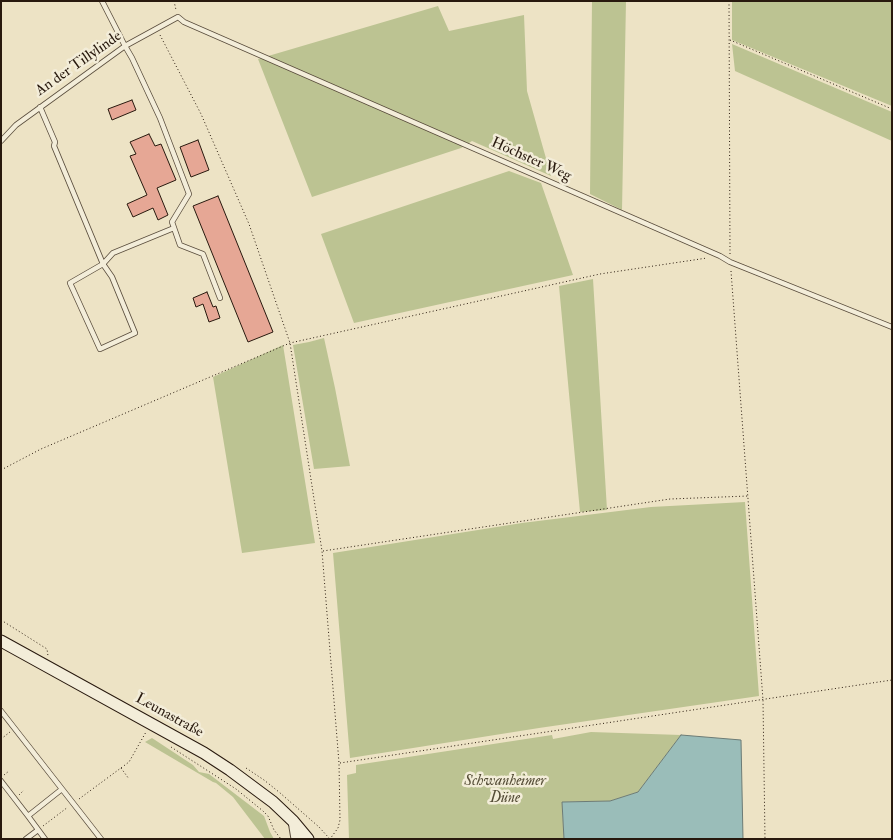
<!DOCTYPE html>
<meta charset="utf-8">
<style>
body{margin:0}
#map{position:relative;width:893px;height:840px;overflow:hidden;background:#ede3c5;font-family:"IM FELL Double Pica",serif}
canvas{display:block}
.frame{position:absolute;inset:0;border:2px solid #28190e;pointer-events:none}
</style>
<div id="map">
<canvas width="893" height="840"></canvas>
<div class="frame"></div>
</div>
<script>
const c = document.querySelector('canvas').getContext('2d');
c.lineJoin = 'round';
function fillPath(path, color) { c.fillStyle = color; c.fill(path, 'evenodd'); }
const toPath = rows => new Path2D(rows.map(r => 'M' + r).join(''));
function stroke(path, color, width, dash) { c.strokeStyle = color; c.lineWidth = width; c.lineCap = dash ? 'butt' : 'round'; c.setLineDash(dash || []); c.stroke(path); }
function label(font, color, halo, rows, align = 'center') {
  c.font = font + ' "IM FELL Double Pica",serif'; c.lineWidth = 5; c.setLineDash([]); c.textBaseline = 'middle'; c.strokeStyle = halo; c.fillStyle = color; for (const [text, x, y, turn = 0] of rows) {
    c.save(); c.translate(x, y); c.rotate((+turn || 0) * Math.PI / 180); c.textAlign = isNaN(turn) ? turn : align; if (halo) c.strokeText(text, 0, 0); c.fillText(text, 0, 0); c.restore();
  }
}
fillPath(toPath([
 [592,1,626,1,622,210,590,194],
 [732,1,892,1,892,106,732,40],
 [438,6,449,31,524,15,527,91,551,176,472,141,461,148,312,197,258,59],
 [732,44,892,112,892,141,735,71],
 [509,171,541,183,573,275,354,323,321,234],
 [593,279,607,510,580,512,559,286],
 [324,338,335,388,350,466,314,469,293,345,309,342],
 [283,345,315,543,242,553,213,377],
 [745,502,759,696,539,728,350,758,333,553,522,523,651,507],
 [591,732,681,735,638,792,610,801,562,802,564,839,349,839,347,775,356,773,356,765,552,735,553,739],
 [152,738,193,765,199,772,209,774,264,816,270,832,274,839,265,839,233,797,216,783,213,782,145,742]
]), '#bcc392');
const water = toPath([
 [681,735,741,740,743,839,564,839,562,802,610,801,638,792,681,735]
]);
fillPath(water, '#9abdb9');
stroke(water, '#6c7b75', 1);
const building = toPath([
 [132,100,136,110,112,120,108,109,132,100],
 [149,134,155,146,161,144,176,180,157,188,168,215,158,220,153,208,133,217,127,204,147,195,130,156,136,154,130,142,149,134],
 [198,140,209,170,191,177,180,147,198,140],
 [218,196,273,332,248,342,193,206,218,196],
 [207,292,213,307,216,306,220,318,209,322,203,304,196,307,193,298,207,292]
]);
fillPath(building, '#e6a795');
stroke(building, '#28190e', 1);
const service = toPath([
 [102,1,125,46,132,58,160,118,189,194,172,222,180,245,203,254,220,298],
 [40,107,55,142,54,146,103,264,112,277,135,333,100,349,70,283,103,264,113,253,174,228],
 [1,141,16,125,125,46,178,17,184,22,720,256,730,262,892,327],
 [1,711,62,789],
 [1,781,28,816,62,789,101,839],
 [28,816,45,839],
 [26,839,38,830]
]);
const minor = toPath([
 [293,821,296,839]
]);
const secondary = toPath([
 [1,641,204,753,230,770,273,802,293,821,308,839]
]);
stroke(service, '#594c3c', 6);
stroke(minor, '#594c3c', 11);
stroke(secondary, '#28190e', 13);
stroke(toPath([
 [174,1,176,10],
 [729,1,730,254],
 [160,35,201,114,249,224,290,343,322,551,339,763,340,820,338,828,330,839],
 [730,40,892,109],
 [731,271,763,700,765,839],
 [1,470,41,449,290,343,600,274,707,258],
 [323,551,670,499,748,496],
 [1,620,47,649,48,656],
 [1,739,10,732],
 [171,747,236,789,263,811,268,816,274,830,281,839],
 [340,763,892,680],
 [121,768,129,779],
 [246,768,264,780,279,792,319,827,329,838],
 [4,775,9,771],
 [19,795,24,790],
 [79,799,129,762,146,732],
 [43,826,68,807]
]), '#28190e', 1, [1, 2.5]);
stroke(service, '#f3edd9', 4.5);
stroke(minor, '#f3edd9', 9);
stroke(secondary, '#f3edd9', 11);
label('15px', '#28190e', '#f3edd9', [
 ["An der Tillylinde",79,64,-35],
 ["Höchster Weg",531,160,24],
 ["Leunastraße",169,716,29]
]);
label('italic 15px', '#544c36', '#f3edd9', [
 ["Schwanheimer",505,782],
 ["Düne",505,799]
]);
</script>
